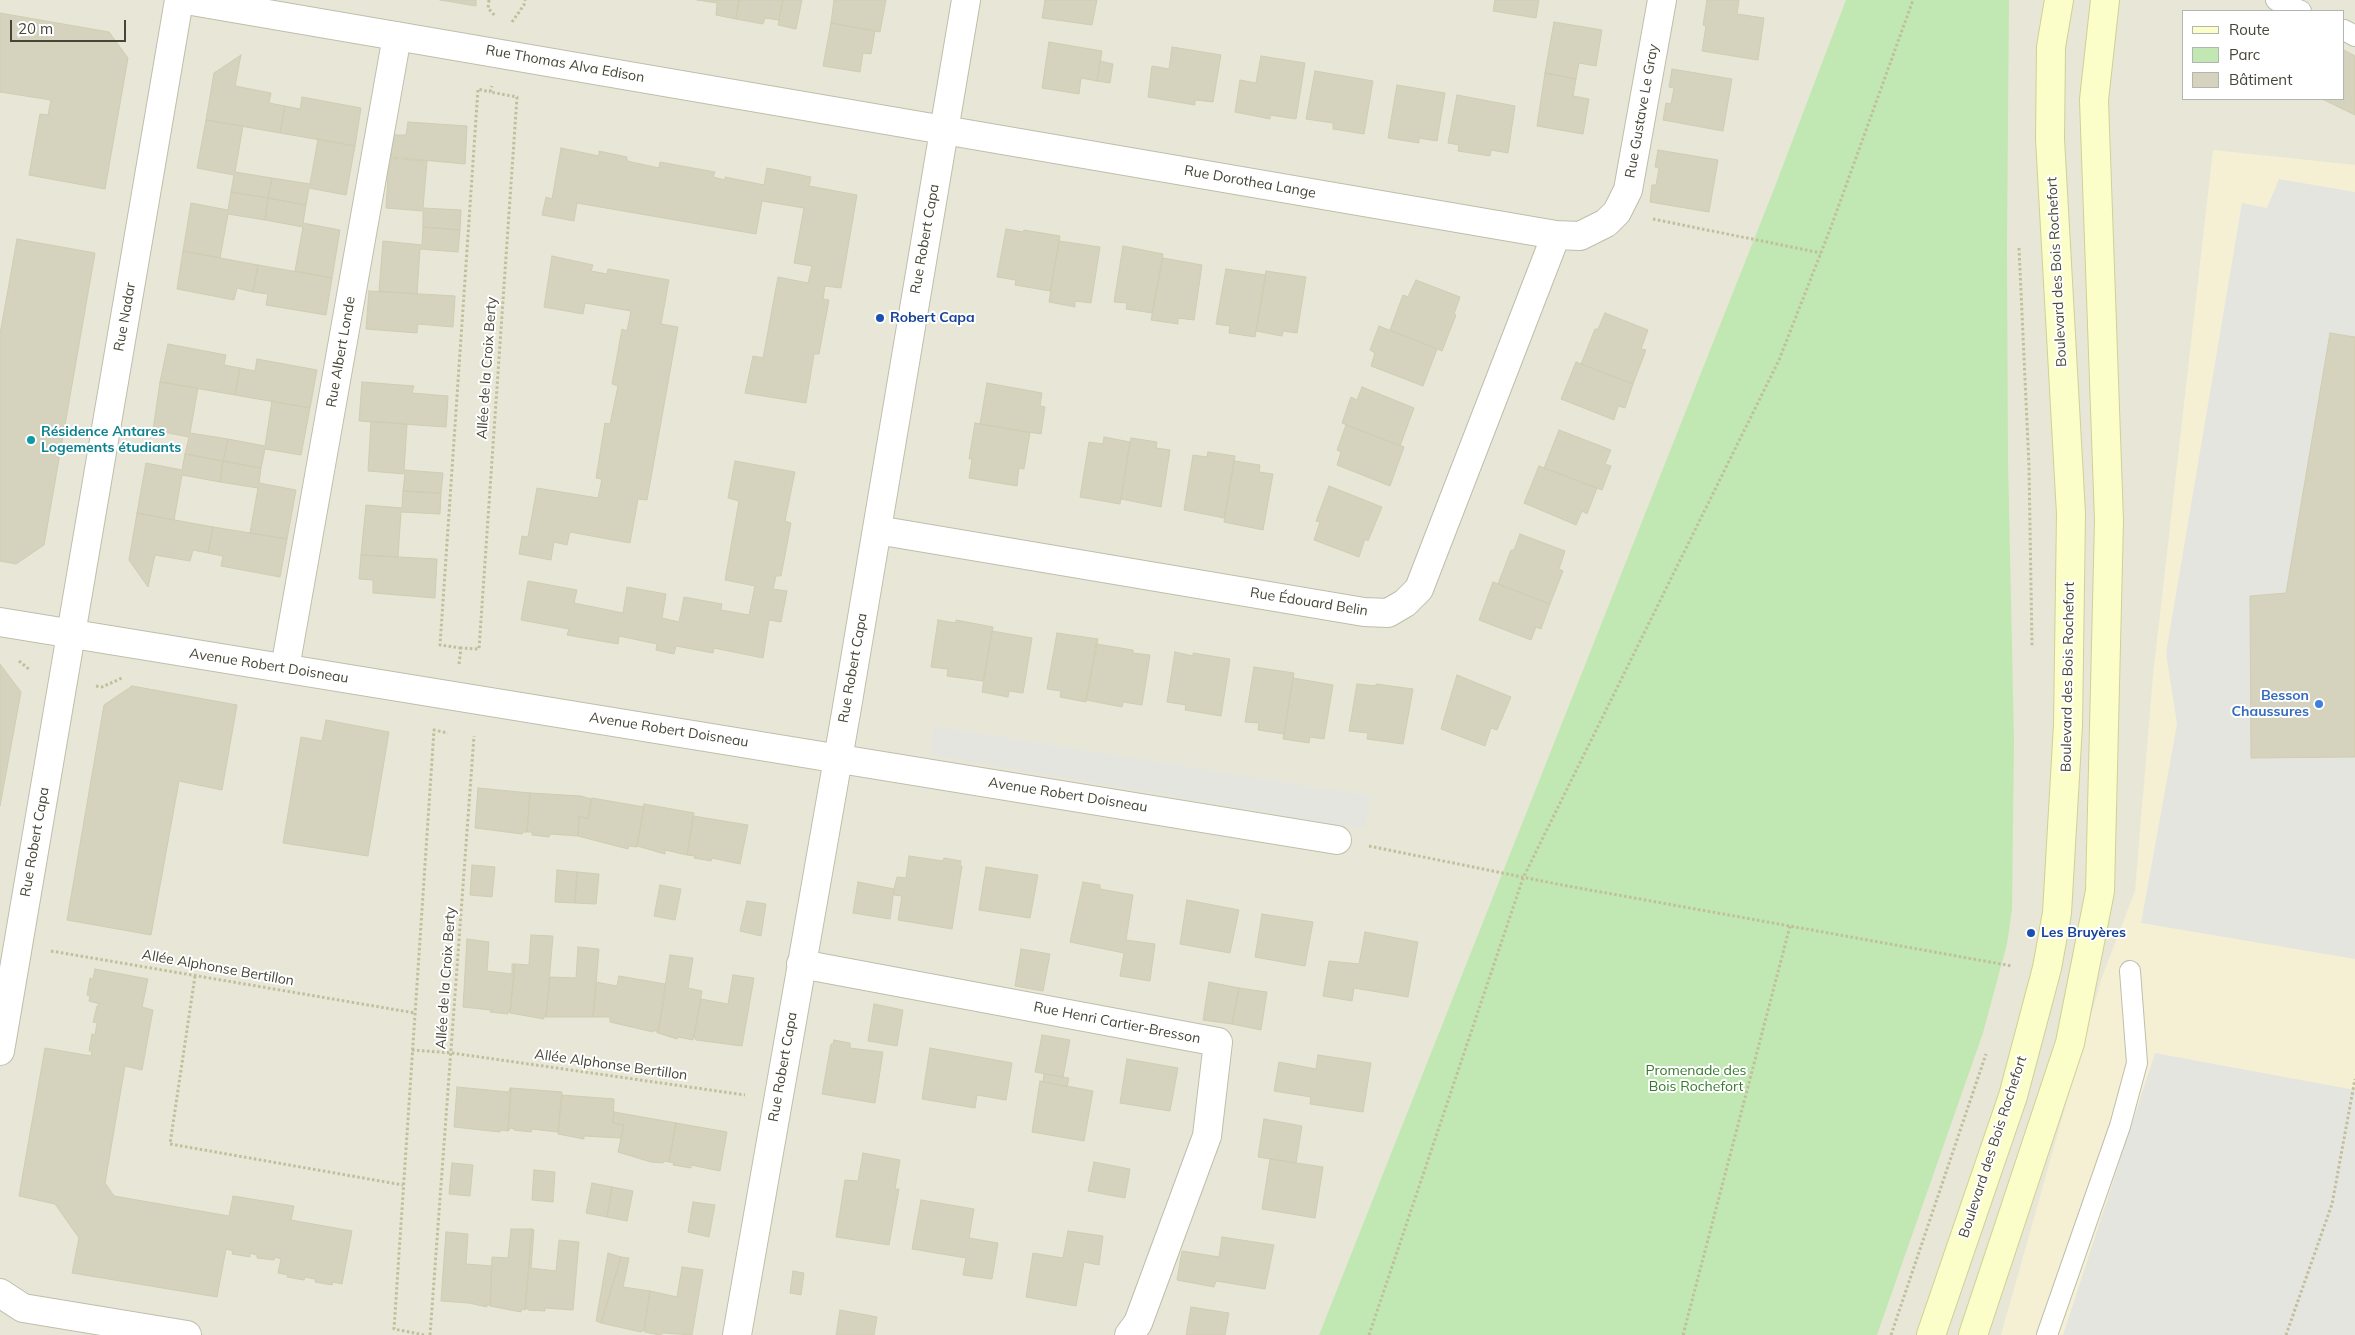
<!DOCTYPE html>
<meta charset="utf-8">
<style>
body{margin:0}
#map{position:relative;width:2355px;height:1335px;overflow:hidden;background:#f4f4e8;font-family:Mulish,sans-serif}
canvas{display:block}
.legend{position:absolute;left:2182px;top:10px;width:162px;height:90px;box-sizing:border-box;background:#fff;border:1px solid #b5b5af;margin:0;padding:6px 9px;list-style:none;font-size:15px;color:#474537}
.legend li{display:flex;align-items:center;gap:10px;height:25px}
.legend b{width:25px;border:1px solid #b5b5af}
.scale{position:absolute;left:10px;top:20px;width:116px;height:22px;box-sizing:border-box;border:2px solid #474537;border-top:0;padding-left:6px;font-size:15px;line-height:18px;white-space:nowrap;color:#474537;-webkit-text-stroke:4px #fff;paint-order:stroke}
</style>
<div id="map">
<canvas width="2355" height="1335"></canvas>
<ul class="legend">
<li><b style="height:6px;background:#fcfec9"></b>Route</li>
<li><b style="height:14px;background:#c1e8b2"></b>Parc</li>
<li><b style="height:14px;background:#d5d3be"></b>Bâtiment</li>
</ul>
<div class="scale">20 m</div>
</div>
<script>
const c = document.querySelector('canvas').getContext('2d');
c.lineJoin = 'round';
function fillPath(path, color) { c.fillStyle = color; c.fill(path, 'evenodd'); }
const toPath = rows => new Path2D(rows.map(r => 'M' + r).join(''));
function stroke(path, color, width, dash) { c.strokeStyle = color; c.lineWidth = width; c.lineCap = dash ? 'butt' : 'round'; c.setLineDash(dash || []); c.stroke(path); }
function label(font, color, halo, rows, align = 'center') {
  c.font = font + ' Mulish,sans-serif'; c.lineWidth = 4; c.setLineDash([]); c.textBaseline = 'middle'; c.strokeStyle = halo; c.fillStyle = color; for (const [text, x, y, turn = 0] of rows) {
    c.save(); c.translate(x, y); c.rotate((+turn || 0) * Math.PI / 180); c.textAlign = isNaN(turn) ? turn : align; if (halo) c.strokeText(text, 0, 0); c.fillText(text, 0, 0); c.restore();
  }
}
fillPath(toPath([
 [0,0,2355,0,2355,1335,0,1335],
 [2184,11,2344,11,2344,99,2184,99]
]), '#e8e7d7');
fillPath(toPath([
 [2213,150,2355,165,2355,1335,2001,1335,2101,980,2135,891,2153,676]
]), '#f5f0d4');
fillPath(toPath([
 [1846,0,2009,0,2007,249,2008,459,2014,741,2012,909,2007,944,1983,1033,1877,1335,1319,1335,1774,189]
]), '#c1e8b2');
fillPath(toPath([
 [2279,179,2355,192,2355,337,2330,333,2286,593,2250,596,2251,758,2355,757,2355,959,2141,923,2177,724,2166,653,2242,203,2267,208],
 [934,726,1371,796,1364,829,930,755],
 [2155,1053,2355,1090,2355,1335,2063,1335]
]), '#e5e5e0');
const building = toPath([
 [440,0,476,0,476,6,440,0],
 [697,0,739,0,736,19,716,15,717,3,697,0],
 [739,0,783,0,779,20,765,18,763,24,736,19,739,0],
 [783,0,802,0,796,29,778,25,783,0],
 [834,0,886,0,880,32,831,23,834,0],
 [1045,0,1097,0,1092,25,1042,18,1045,0],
 [1495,0,1539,0,1536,18,1493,11,1495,0],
 [1707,0,1739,0,1737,14,1764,18,1758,60,1702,51,1706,26,1703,25,1707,0],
 [0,13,109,32,128,58,105,189,29,175,40,114,48,115,51,100,0,92,0,13],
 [1554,22,1602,30,1596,66,1579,63,1576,79,1545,73,1554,22],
 [831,23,875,31,871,54,863,53,860,72,823,66,831,23],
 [1049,42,1102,51,1097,81,1081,78,1079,94,1042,88,1049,42],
 [1172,47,1221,55,1213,102,1195,100,1195,105,1148,97,1152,66,1169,69,1172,47],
 [2344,50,2355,56,2355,115,2322,99,2344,99,2344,50],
 [241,55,235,86,271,93,269,103,285,106,280,133,206,120,214,73,241,55],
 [1261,56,1305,63,1296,119,1270,115,1270,119,1235,112,1240,80,1256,83,1261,56],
 [1100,61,1113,64,1110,83,1097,81,1100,61],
 [1672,69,1732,79,1723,131,1663,120,1666,103,1671,104,1674,88,1669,87,1672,69],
 [1315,71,1373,81,1364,134,1333,129,1333,123,1306,119,1315,71],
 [1545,73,1576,79,1573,96,1589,99,1583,134,1537,126,1545,73],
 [1397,85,1445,93,1437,141,1419,138,1419,143,1388,138,1397,85],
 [1457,95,1515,106,1508,153,1491,150,1490,156,1458,151,1459,145,1448,143,1457,95],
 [302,97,361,108,355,146,280,133,285,106,300,109,302,97],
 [206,120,243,126,235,172,272,178,268,198,231,192,234,175,197,168,206,120],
 [408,122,467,126,465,164,391,157,393,135,406,135,408,122],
 [318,139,355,146,346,195,309,188,306,205,268,198,272,178,310,184,318,139],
 [561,148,599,156,599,151,627,157,627,161,659,168,660,162,715,172,713,177,725,180,725,177,764,185,767,168,811,177,809,186,857,195,841,288,825,286,823,299,829,300,819,354,814,354,806,403,745,393,753,356,763,358,778,277,808,283,812,266,794,263,804,208,762,201,756,234,577,203,574,221,542,215,546,197,552,199,561,148],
 [1658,150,1718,160,1709,212,1650,202,1652,185,1656,185,1659,168,1655,167,1658,150],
 [389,158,427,161,423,208,461,210,460,230,423,227,423,211,386,208,389,158],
 [231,192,268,198,265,220,228,214,220,258,183,251,191,203,228,210,231,192],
 [268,198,306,205,303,223,340,230,332,278,295,271,303,227,265,220,268,198],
 [423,227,460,230,458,252,420,249,417,294,379,291,383,241,422,245,423,227],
 [1006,229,1023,232,1024,230,1060,236,1050,291,1015,285,1016,280,997,277,1006,229],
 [17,239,95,253,44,545,16,564,0,561,0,334,17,239],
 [1059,241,1100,247,1091,303,1075,301,1075,307,1049,302,1059,241],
 [1123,246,1163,254,1152,313,1126,309,1127,303,1114,302,1123,246],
 [183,251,258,265,253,292,237,288,234,300,177,289,183,251],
 [552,256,593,265,591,271,607,274,608,269,669,280,661,324,678,327,647,500,638,499,630,543,570,532,567,545,554,542,551,560,519,554,522,536,528,537,537,488,598,498,602,479,596,478,605,423,610,424,618,386,612,384,622,329,627,331,631,311,585,303,583,314,544,307,552,256],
 [1163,258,1202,265,1194,320,1178,318,1178,324,1151,320,1163,258],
 [258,265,332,278,326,315,266,305,268,294,253,292,258,265],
 [1226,269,1266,275,1255,337,1229,333,1230,326,1216,324,1226,269],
 [1266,271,1306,277,1297,333,1283,331,1282,336,1256,331,1266,271],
 [1416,280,1460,297,1454,314,1456,315,1442,351,1390,330,1403,295,1408,297,1416,280],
 [369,291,455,296,453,327,418,324,417,333,366,329,369,291],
 [1605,313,1648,330,1641,349,1646,350,1633,384,1581,364,1595,329,1598,329,1605,313],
 [1379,326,1437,349,1423,386,1371,366,1375,353,1370,350,1379,326],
 [2330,333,2355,337,2355,757,2251,758,2250,596,2286,593,2330,333],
 [168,344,226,355,224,365,240,368,235,395,160,382,168,344],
 [257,359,317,370,310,408,235,395,240,368,255,371,257,359],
 [1576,362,1633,384,1625,408,1618,406,1614,420,1561,399,1576,362],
 [160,382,198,388,190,433,228,439,223,461,185,454,189,437,153,430,160,382],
 [362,382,414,386,412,393,448,396,446,427,359,421,362,382],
 [987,383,1042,393,1040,406,1045,407,1041,434,980,424,987,383],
 [1362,387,1414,408,1400,446,1342,423,1351,397,1357,400,1362,387],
 [272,401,310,408,301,455,265,449,261,468,223,461,228,439,265,446,272,401],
 [371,421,407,424,404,470,443,473,441,493,403,491,405,474,368,471,371,421],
 [975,423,1030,433,1024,469,1019,468,1017,486,969,478,972,459,969,459,975,423],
 [1346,425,1404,447,1390,486,1337,465,1341,452,1337,450,1346,425],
 [1559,430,1611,450,1605,464,1611,466,1602,490,1544,468,1559,430],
 [1104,437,1130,442,1120,504,1080,497,1089,442,1103,444,1104,437],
 [1131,438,1157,442,1156,448,1170,450,1161,507,1121,499,1131,438],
 [1208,452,1235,456,1224,518,1184,510,1193,455,1207,457,1208,452],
 [185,454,223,461,220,482,182,475,174,520,137,513,146,463,182,470,185,454],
 [223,461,261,468,259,483,296,490,287,539,250,533,258,488,220,482,223,461],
 [735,461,795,472,785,521,791,523,781,576,776,576,773,589,787,591,781,622,769,620,763,658,714,648,713,653,676,646,674,654,656,650,657,644,619,636,618,644,567,635,569,629,521,620,528,581,577,590,574,603,623,613,627,587,666,594,662,618,679,622,684,597,722,604,721,610,749,615,755,586,725,580,739,501,728,498,735,461],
 [1234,461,1260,465,1259,472,1273,474,1263,530,1224,522,1234,461],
 [1539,466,1597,488,1587,514,1582,511,1576,525,1524,503,1539,466],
 [1329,486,1382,507,1368,541,1365,539,1359,557,1314,540,1320,522,1316,521,1329,486],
 [403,491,441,493,440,514,401,512,398,557,361,555,366,505,402,508,403,491],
 [137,513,213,527,208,553,193,550,190,561,155,555,148,587,129,560,137,513],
 [213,527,287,539,280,577,221,566,223,556,208,553,213,527],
 [1520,534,1565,551,1559,569,1563,571,1550,604,1498,584,1511,550,1514,550,1520,534],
 [361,555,437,559,435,598,373,593,373,580,359,579,361,555],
 [1493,582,1550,604,1541,629,1536,627,1531,640,1479,620,1493,582],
 [938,620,956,623,956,620,993,627,983,681,947,676,948,669,931,667,938,620],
 [992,631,1032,638,1023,693,1009,691,1008,697,982,692,992,631],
 [1057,633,1098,639,1086,702,1060,697,1061,691,1047,689,1057,633],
 [1096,644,1133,650,1133,653,1150,655,1142,705,1123,702,1122,707,1086,700,1096,644],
 [1175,652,1193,656,1193,653,1230,659,1221,716,1185,710,1186,705,1167,702,1175,652],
 [0,664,21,692,0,806,0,664],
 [1254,667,1294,673,1284,734,1258,730,1259,723,1245,722,1254,667],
 [1457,675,1511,697,1497,730,1491,728,1485,746,1441,729,1457,675],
 [1293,678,1333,685,1324,739,1310,737,1309,743,1283,739,1293,678],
 [1357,684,1376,686,1376,684,1413,689,1403,744,1367,739,1368,733,1349,731,1357,684],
 [132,686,237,705,222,790,179,781,151,935,67,920,104,705,132,686],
 [326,720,389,732,368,856,283,843,301,737,322,741,326,720],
 [478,788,530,793,527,832,523,832,522,834,475,828,478,788],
 [530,793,581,796,591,799,588,819,579,816,578,836,550,834,549,837,532,835,532,832,527,832,530,793],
 [592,798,644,807,637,847,629,846,628,849,578,836,579,816,588,819,592,798],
 [644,804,694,813,687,855,665,850,665,854,637,846,644,804],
 [693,816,748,825,740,864,712,858,711,861,694,858,695,856,687,855,693,816],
 [909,856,943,861,944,858,961,861,960,866,962,866,952,929,898,920,902,896,894,895,894,889,897,877,906,878,909,856],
 [472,865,495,867,492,897,470,895,472,865],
 [986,867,1038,875,1030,918,979,910,986,867],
 [557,870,577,872,575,903,555,902,557,870],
 [577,872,599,874,596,904,575,903,577,872],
 [858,882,894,889,890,919,853,913,858,882],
 [1083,882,1100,885,1100,889,1133,895,1126,940,1155,944,1150,981,1120,976,1124,953,1070,942,1083,882],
 [660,885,681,889,675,920,654,916,660,885],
 [1187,900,1239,910,1230,953,1180,944,1187,900],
 [747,901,766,904,761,936,740,931,747,901],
 [1262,914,1313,922,1305,966,1255,957,1262,914],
 [1365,932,1418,942,1408,997,1354,988,1352,1001,1323,996,1329,961,1359,964,1365,932],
 [531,935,553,936,546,1017,544,1016,544,1019,510,1013,515,964,529,965,531,935],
 [467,939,489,942,487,971,512,974,512,964,515,964,510,1012,508,1012,508,1014,490,1012,491,1010,463,1007,467,939],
 [578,947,599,949,593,1017,546,1017,550,977,576,978,578,947],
 [1021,949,1050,954,1043,991,1015,986,1021,949],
 [670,955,693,958,688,988,702,991,693,1040,678,1037,677,1039,658,1033,670,955],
 [95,969,148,979,142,1007,153,1010,142,1070,125,1066,105,1183,114,1196,229,1216,233,1196,294,1206,291,1220,352,1231,342,1284,333,1282,332,1285,315,1282,315,1279,305,1277,304,1280,287,1277,288,1275,278,1273,281,1259,275,1257,274,1260,257,1258,257,1255,250,1253,250,1257,232,1254,233,1251,226,1249,217,1297,72,1273,79,1238,55,1204,19,1196,45,1048,91,1056,92,1051,89,1051,92,1034,95,1035,97,1023,93,1022,97,1006,100,1004,89,1001,90,996,87,995,90,978,93,979,95,969],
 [733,975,754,978,742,1046,696,1040,694,1037,701,999,728,1004,733,975],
 [619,976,665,984,664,994,665,995,658,1033,654,1030,653,1032,610,1022,610,1017,593,1017,596,982,617,986,619,976],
 [1209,982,1239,988,1232,1024,1203,1020,1209,982],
 [1239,988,1267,992,1261,1030,1232,1024,1239,988],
 [874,1004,903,1010,897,1046,868,1041,874,1004],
 [1042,1035,1070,1040,1063,1077,1035,1072,1042,1035],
 [834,1040,850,1043,850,1048,883,1052,875,1103,822,1094,831,1044,833,1044,834,1040],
 [930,1048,1012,1063,1006,1100,977,1095,975,1108,922,1099,930,1048],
 [1318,1055,1371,1063,1363,1112,1310,1104,1311,1097,1274,1091,1279,1062,1316,1069,1318,1055],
 [1127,1059,1178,1068,1170,1111,1120,1103,1127,1059],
 [1044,1074,1069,1078,1067,1087,1043,1082,1044,1074],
 [1040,1081,1093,1091,1084,1141,1032,1132,1040,1081],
 [457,1087,509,1092,510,1088,511,1088,508,1131,501,1130,500,1132,454,1127,457,1087],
 [511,1088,562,1092,558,1132,532,1129,531,1132,514,1130,514,1129,511,1128,508,1131,511,1088],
 [562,1095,614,1099,613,1123,624,1125,621,1138,584,1136,584,1139,558,1134,562,1095],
 [614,1112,676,1123,669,1162,664,1161,663,1163,651,1162,618,1152,624,1125,613,1123,614,1112],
 [1264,1119,1302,1126,1296,1163,1258,1157,1264,1119],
 [676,1123,727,1132,720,1171,691,1165,691,1168,673,1165,674,1163,669,1162,676,1123],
 [863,1153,900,1160,895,1189,899,1189,889,1245,836,1237,845,1180,858,1181,863,1153],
 [1270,1159,1323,1167,1315,1218,1262,1209,1270,1159],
 [1094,1162,1130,1169,1125,1198,1088,1191,1094,1162],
 [452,1163,473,1165,470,1196,449,1194,452,1163],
 [534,1170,555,1172,553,1202,532,1200,534,1170],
 [592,1183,612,1187,607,1217,586,1213,592,1183],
 [612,1187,633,1191,627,1221,607,1217,612,1187],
 [921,1200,974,1209,969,1238,998,1243,992,1279,963,1275,966,1258,912,1249,921,1200],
 [693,1202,715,1205,709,1237,688,1232,693,1202],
 [511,1229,532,1229,525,1310,522,1309,521,1312,490,1306,492,1257,508,1258,511,1229],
 [532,1229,534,1230,531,1268,556,1271,559,1240,579,1242,573,1310,545,1308,545,1311,528,1310,527,1307,525,1310,532,1229],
 [1068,1231,1103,1236,1099,1265,1084,1262,1076,1306,1026,1297,1033,1253,1063,1258,1068,1231],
 [446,1232,468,1234,466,1264,492,1266,490,1306,487,1304,487,1307,469,1303,441,1301,446,1232],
 [1222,1237,1274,1245,1265,1289,1216,1281,1214,1287,1177,1280,1182,1251,1219,1257,1222,1237],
 [608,1253,621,1257,601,1323,596,1321,608,1253],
 [621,1257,629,1258,623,1287,650,1291,644,1330,641,1332,601,1323,621,1257],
 [682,1267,703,1270,692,1335,663,1333,660,1335,645,1332,644,1330,650,1291,677,1297,682,1267],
 [793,1271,804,1273,801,1295,790,1293,793,1271],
 [1191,1307,1229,1313,1225,1335,1186,1335,1191,1307],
 [840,1310,877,1317,874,1335,836,1335,840,1310]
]);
fillPath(building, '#d5d3be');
stroke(building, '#d0cdb1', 1);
const lane = toPath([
 [2276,0,2301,11],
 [2344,30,2355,36],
 [2047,1335,2120,1126,2137,1063,2130,971]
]);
const street = toPath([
 [186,0,1556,235,1580,236,1606,223,1617,212,1628,190,1662,0],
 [877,530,1364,612,1388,613,1405,603,1419,589,1556,235],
 [0,622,1337,840],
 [285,668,397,36],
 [801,964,1218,1042,1207,1136,1138,1323,1129,1335],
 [0,1051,179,0],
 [0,1293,23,1308,187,1335],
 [737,1335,846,713,966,0]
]);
const secondary = toPath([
 [1931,1335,2013,1096,2047,968,2057,913,2068,725,2071,514,2050,139,2051,47,2059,0],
 [1973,1335,2070,1043,2100,891,2109,521,2094,100,2105,0]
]);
stroke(lane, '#bfbeab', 22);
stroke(street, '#bfbeab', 30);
stroke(secondary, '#d0d096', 30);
stroke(toPath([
 [489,0,488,8,496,17],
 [512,22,524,5,525,0],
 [1653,219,1821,253],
 [2019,248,2029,466,2032,646],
 [461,648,440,645,478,89,490,92],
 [19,661,30,670],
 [459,664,461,648,479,649,517,97,490,92,492,86],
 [96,686,102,687,122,678],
 [1369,846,1562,885,2012,966],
 [51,951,415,1013],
 [195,976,170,1144,403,1185],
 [412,1050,452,1053,745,1095],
 [424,1335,394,1329,434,730,448,733],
 [430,1335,474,736],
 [1369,1335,1523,878,1779,360,1831,227,1913,0],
 [1683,1335,1790,926],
 [1891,1335,1986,1054],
 [2286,1335,2332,1204,2355,1079]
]), '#c1be9c', 3, [2.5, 2.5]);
stroke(lane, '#fff', 20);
stroke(street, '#fff', 28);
stroke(secondary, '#fcfec9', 28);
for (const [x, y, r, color] of [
 [880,318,5,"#1a4fb4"],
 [31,440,5,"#0f9aa8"],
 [2319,704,5,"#3f7fe0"],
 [2031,933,5,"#1a4fb4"]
]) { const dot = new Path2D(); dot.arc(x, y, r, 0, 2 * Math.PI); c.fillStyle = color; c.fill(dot); stroke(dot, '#fff', 2); }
label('14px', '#474537', '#fff', [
 ["Rue Thomas Alva Edison",565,64,10],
 ["Rue Gustave Le Gray",1642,111,-80],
 ["Rue Dorothea Lange",1250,182,10],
 ["Rue Robert Capa",925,239,-80],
 ["Boulevard des Bois Rochefort",2057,272,-93],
 ["Rue Nadar",125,317,-80],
 ["Rue Albert Londe",341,352,-80],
 ["Allée de la Croix Berty",487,368,-86],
 ["Rue Édouard Belin",1309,602,9],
 ["Avenue Robert Doisneau",269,666,9],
 ["Rue Robert Capa",853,668,-80],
 ["Boulevard des Bois Rochefort",2068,677,-89],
 ["Avenue Robert Doisneau",669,730,9],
 ["Avenue Robert Doisneau",1068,795,9],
 ["Rue Robert Capa",35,842,-80],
 ["Allée Alphonse Bertillon",218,968,10],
 ["Allée de la Croix Berty",446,978,-86],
 ["Rue Henri Cartier-Bresson",1117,1023,11],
 ["Allée Alphonse Bertillon",611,1065,8],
 ["Rue Robert Capa",783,1067,-80],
 ["Boulevard des Bois Rochefort",1993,1147,-72]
]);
label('bold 14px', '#164399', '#fff', [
 ["Robert Capa",890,318],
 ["Les Bruyères",2041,933]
], 'left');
label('bold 14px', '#0d838f', '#fff', [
 ["Résidence Antares",41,432],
 ["Logements étudiants",41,448]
], 'left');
label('bold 14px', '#366cbe', '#fff', [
 ["Besson",2309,696],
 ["Chaussures",2309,712]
], 'right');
label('14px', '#33792a', '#fff', [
 ["Promenade des",1696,1071],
 ["Bois Rochefort",1696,1087]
]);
</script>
